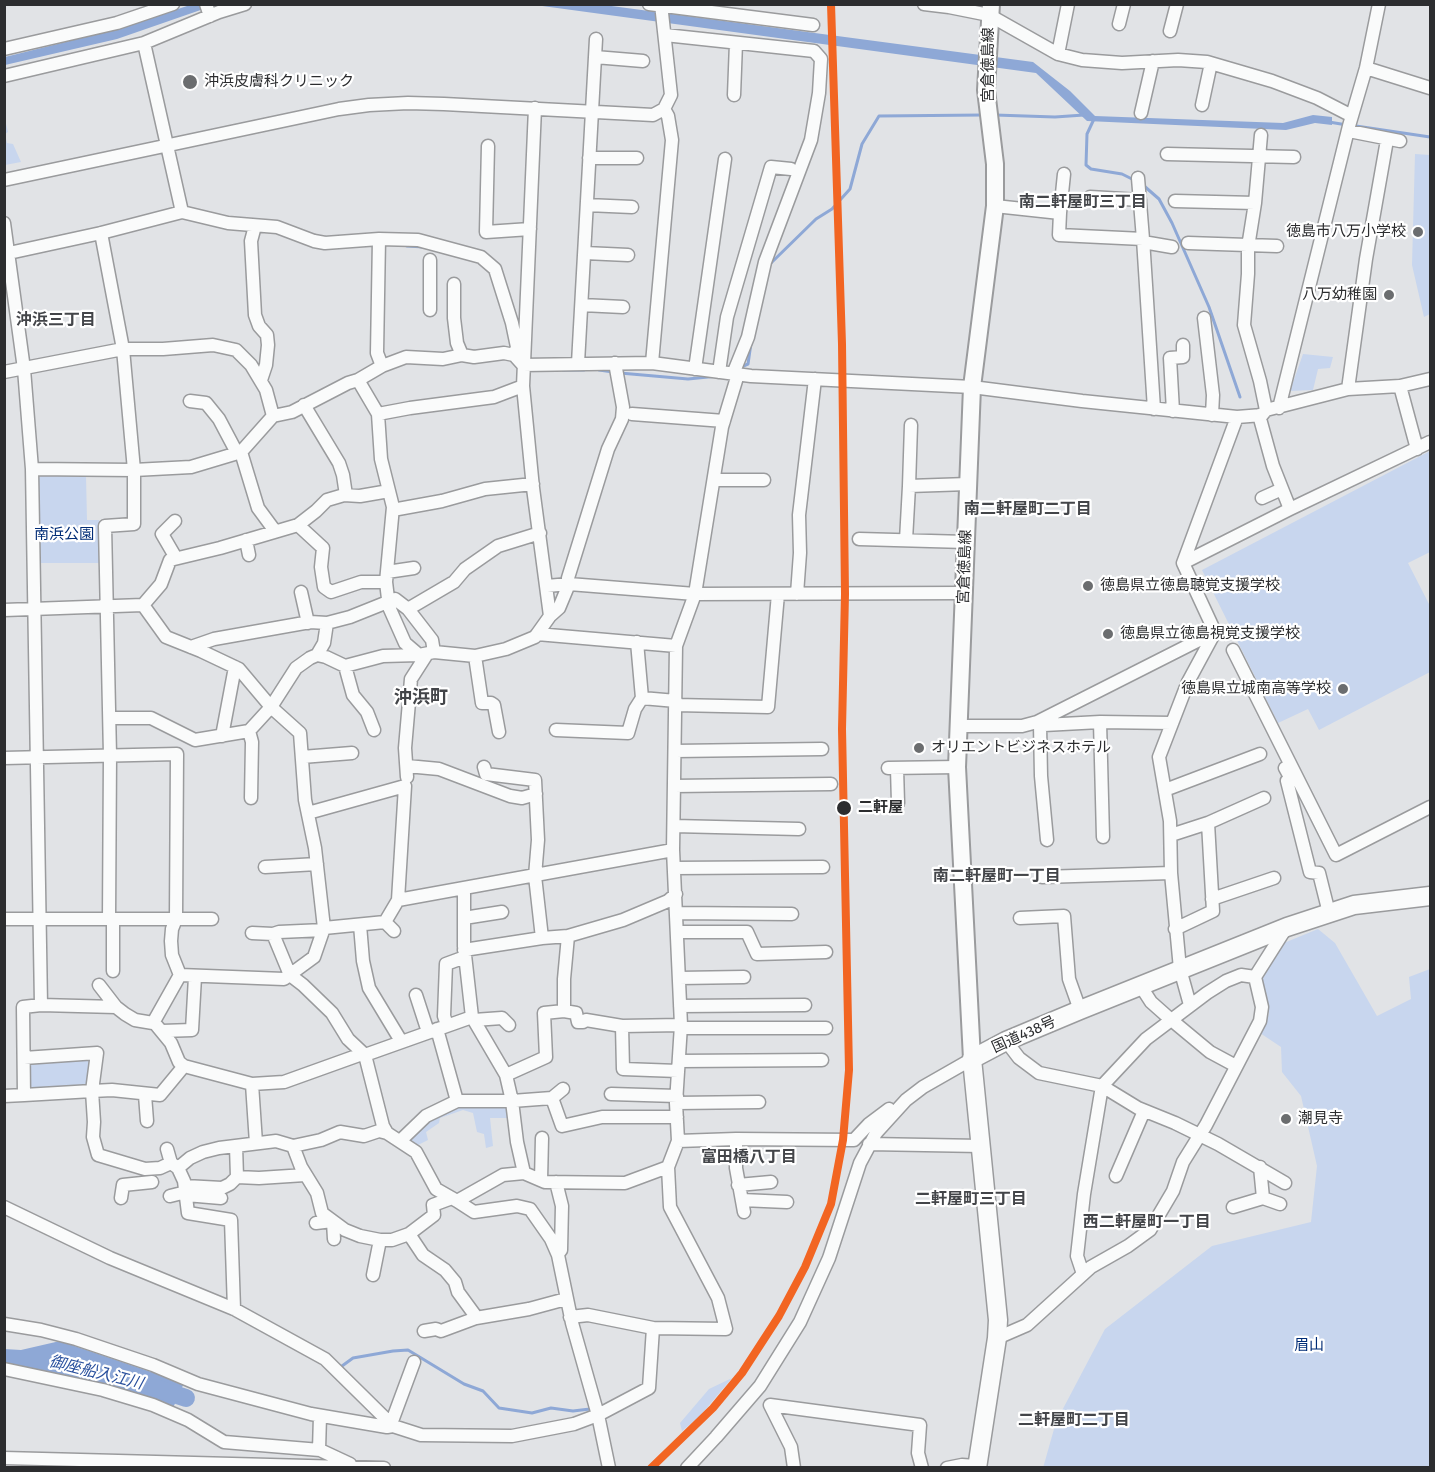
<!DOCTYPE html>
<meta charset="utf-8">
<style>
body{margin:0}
#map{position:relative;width:1435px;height:1472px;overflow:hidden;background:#e1e3e6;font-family:"Fira Sans",sans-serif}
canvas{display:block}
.frame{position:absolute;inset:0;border:6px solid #2c2d2f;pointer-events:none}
</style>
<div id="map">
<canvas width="1435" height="1472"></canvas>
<div class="frame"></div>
</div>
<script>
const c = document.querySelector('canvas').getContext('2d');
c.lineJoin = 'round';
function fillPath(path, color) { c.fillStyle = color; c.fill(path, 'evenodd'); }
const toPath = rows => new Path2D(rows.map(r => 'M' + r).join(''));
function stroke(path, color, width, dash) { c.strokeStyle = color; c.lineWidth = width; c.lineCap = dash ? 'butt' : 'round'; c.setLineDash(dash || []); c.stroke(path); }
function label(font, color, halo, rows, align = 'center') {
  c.font = font + ' "Fira Sans","Noto Sans JP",sans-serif'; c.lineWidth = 4.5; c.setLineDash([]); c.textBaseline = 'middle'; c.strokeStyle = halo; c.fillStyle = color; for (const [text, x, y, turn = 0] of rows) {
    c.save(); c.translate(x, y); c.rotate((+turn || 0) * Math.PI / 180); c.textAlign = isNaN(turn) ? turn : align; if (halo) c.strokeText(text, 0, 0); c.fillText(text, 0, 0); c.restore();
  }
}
fillPath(toPath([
 [4,116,8,132,5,134,7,143,13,144,21,162,5,165],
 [1415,154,1430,155,1430,314,1424,317,1412,265],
 [1303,354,1333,357,1330,368,1318,369,1313,390,1290,391],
 [1430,451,1430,552,1408,563,1430,606,1430,672,1319,730,1308,709,1278,723,1202,570],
 [41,476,86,476,87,520,99,520,99,563,38,563,37,480],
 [1318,929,1335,943,1377,1016,1411,999,1409,977,1430,969,1430,1467,1043,1468,1056,1422,1105,1329,1212,1246,1311,1222,1317,1166,1301,1096,1282,1072,1281,1047,1260,1033,1269,1014,1257,982,1279,945],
 [92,1057,88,1088,28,1092,27,1061],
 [457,1105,509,1105,511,1118,490,1118,493,1146,486,1148,484,1134,477,1132,473,1113,463,1110,440,1118,439,1123,426,1132,428,1140,418,1145,408,1138,418,1128],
 [732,1378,699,1417,682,1431,680,1423,709,1389]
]), '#c8d6ee');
fillPath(toPath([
 [190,5,215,5,117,39,5,65,5,57,118,29],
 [535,5,604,5,1033,62,1070,91,1095,116,1283,123,1313,115,1332,117,1332,125,1315,123,1286,130,1087,121,1036,73],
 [60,1341,184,1383,173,1408,5,1366,4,1349,21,1350]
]), '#8ea8d6');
stroke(toPath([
 [995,115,1055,117,1084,115],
 [1094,119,1087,134,1086,165,1091,169,1122,174,1134,180],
 [1329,122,1347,125],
 [1356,126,1430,137],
 [1143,185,1159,199,1172,223,1209,307,1240,397],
 [407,246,424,247],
 [770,264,816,219,832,209,850,189,862,144,879,116,983,115],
 [741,367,748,364,751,343],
 [563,370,584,370],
 [599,370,613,372],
 [620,373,688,379,718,376],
 [342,1366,353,1358,393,1351,408,1350,464,1384,483,1391,499,1408,532,1413,551,1408,573,1411,590,1409]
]), '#8ea8d6', 3);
stroke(toPath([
 [156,1388,186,1398]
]), '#8ea8d6', 18);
const minor = toPath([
 [206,4,210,16],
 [649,4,813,25],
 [924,4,949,7,989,15,1058,54,1082,60,1122,63,1178,60,1207,62,1272,81,1317,98,1352,116],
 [1119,24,1124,4],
 [1170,31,1177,4],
 [665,35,814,51,821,59,819,93,811,140,765,262,748,337,733,374],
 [4,49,117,23,173,4],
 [1058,54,1068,4],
 [595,57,643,61],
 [1366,68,1430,88],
 [4,76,144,43,219,12,245,4],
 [734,95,736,43],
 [1202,105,1211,63],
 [535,108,523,386,533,488,550,616],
 [1141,113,1153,61],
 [1349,131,1400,141],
 [1261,135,1255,203,1248,247,1248,274,1244,325,1260,381,1266,410],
 [488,146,486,232,530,229],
 [1167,154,1294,157],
 [589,158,637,158],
 [1138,178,1143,239],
 [4,180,339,109,369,105,408,103,444,104,653,115,664,109,671,95,661,4],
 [1090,197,1140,200],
 [1175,201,1255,203],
 [587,205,632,207],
 [995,206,1060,213,1059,235,1143,239,1154,409],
 [182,212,228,223,277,227,314,241,325,243,379,239,418,240,481,257,495,269,512,323,517,347,514,355],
 [1060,213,1064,174],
 [4,223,24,369,32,469,41,1005],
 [255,226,251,241,255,315,259,326,267,335,268,345,266,365,261,380],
 [101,233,123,349,134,470,134,524,105,526,110,755,109,919],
 [379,239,377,353,382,366],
 [1143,242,1172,247],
 [1188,243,1277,246],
 [9,253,101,233,182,212,144,43],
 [585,253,628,255],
 [430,260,430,310],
 [454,284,454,318,457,343,462,355],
 [582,305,623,307],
 [1204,318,1213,395,1212,415],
 [578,363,596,39],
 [652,363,672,140,668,116,664,109],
 [523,365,652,363,751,376,972,387,1082,401,1237,417,1262,415,1266,410,1348,389,1400,386,1430,379],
 [695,369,725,159],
 [4,372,123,349,163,349,213,345,236,350,251,365,266,390,273,416,292,412,348,383,358,380,382,366,406,357,443,359,462,355,474,357,504,353,514,355,523,365],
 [719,372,727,317,771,167,791,169],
 [358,380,378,414,381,459,393,507,386,582,389,607,405,643,419,655,434,652,475,656,506,649,535,637,550,616,559,608,569,584,568,578,608,449,622,419,623,407,615,363],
 [1400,386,1417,449],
 [1348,389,1366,259,1387,140],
 [190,401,206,403,219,419,237,453],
 [304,405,339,463,343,475,346,495],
 [1279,408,1349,126,1366,68,1379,4],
 [1173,411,1170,358,1183,357,1183,345],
 [378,414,410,408,494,397,523,386],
 [632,414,724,421],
 [1259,415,1273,466,1290,509],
 [1237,417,1183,563,1290,509,1430,442],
 [241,452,258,508,275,531],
 [32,469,134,470,191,467,241,452,273,416],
 [714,480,764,480],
 [909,486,911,425],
 [1262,498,1282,489],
 [393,507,398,509,442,501,485,489,533,484],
 [175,521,162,534,176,558],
 [298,525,323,548,321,567,324,587,331,592,361,582,386,582],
 [859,539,966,542],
 [246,540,249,555],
 [906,540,909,486,968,484],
 [1183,563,1215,632,1188,682,1159,757,1170,821,1171,873,1180,969,1190,1005],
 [387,572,414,568],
 [547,586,569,584,695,594,963,593],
 [301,592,308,623],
 [797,594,800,553,799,515,815,379],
 [143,605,161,584,170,560,220,548,298,525,316,511,327,500,344,495,360,496,389,491],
 [408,609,454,582,465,569,498,546,540,533],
 [4,610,143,605,166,637,201,651,239,669,271,707,300,733,305,800,315,848,324,928],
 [537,634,676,646],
 [637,642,642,698],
 [191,647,214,639,310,622,327,623,350,617,395,599,408,609,432,640,434,652],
 [1233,650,1336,855,1430,807],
 [317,655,324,643,327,623],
 [475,656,482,703,491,703,494,705,499,732],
 [345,666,353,695,367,712,374,730],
 [676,705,768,707,778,594],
 [110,718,151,718,195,740,249,731,271,707,296,668,310,658,317,655,326,657,345,666,383,656,419,655],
 [1100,722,1103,837],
 [1038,723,1044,725,1100,722,1172,723],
 [1040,725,1041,776,1047,840],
 [958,726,1022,726,1037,722,1215,632],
 [556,730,628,733,635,709,642,698,676,701],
 [249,731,252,742,251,798],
 [222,736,235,667],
 [675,751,822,749],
 [302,757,352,753],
 [4,758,177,754,176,919,172,929,171,941,172,955,180,975,284,979,314,957,324,928,385,922,398,900,673,850,676,646,695,594,722,427,738,374],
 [407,766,439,769,510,796,522,798,536,794],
 [484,767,486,774,535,780,538,840,535,876,542,938,568,936,623,920,668,901,676,894],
 [888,768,957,767],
 [897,768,898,803],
 [1285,768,1291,779,1287,781,1310,872,1319,873,1329,913],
 [407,777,405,748,411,679,427,654],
 [674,786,831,784],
 [1165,790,1260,754],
 [308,813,405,786,398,900],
 [1208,823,1264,798],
 [674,826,799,829],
 [1171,835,1208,823,1213,911,1175,929],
 [265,867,317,864],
 [674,868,823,867],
 [1042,877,1171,873],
 [464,888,464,946,472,1017,365,1055,383,1126,387,1133,416,1152,436,1189,457,1201,503,1175,524,1173,545,1182,625,1183,668,1167,678,1141,676,1103,681,1025,673,850],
 [1212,899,1274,878],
 [676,913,792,914],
 [464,918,502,912],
 [1020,918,1064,916,1069,979,1080,1010],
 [4,919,212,919],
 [385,922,394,931],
 [360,925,363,961,369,988,401,1041],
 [324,930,279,932,273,934,290,975,303,985,332,1013,348,1039,365,1055],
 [677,932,747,932,757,954,826,952],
 [252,933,273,934],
 [568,936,564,979,564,1011,576,1013,578,1022,583,1022,586,1020,622,1026],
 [464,950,542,938],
 [113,971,113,919],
 [679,978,744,977],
 [99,985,116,1007,125,1014,135,1020,153,1023,180,975],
 [1140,985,1151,1002,1169,1018,1210,1052,1236,1066],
 [416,995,428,1032],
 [680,1006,805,1005],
 [472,1017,506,1075,512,1101,552,1098,563,1089],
 [474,1020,502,1018,509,1025],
 [447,1025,444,1016,446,964,465,957],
 [157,1026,171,1043,179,1062,184,1066],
 [681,1028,826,1028],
 [437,1029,457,1101],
 [162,1031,192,1030,195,977],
 [1006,1041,1019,1058,1039,1073,1102,1086,1146,1039,1207,993,1226,981,1241,975,1255,977],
 [679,1061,822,1060],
 [678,1071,623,1069,622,1026,681,1025],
 [506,1075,546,1057,544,1013,564,1011],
 [252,1084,256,1143],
 [611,1094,677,1096],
 [24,1095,92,1091,97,1053,24,1058],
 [145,1095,147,1121],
 [4,1096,24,1095,23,1007,41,1005,116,1007],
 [552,1098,562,1126,602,1117,677,1117],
 [676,1103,759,1102],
 [736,1139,736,1168,744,1212],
 [400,1141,426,1116,457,1101,512,1101,517,1142,524,1173],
 [678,1141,736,1139,854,1140,869,1124,889,1109],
 [869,1144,981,1146],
 [236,1146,237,1177,259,1178,305,1175],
 [293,1146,321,1140,340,1132,364,1136,379,1131,387,1133],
 [167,1149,171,1163],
 [178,1168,171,1163,160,1168,145,1169,98,1155,93,1137,94,1122,92,1091,112,1090,160,1095,184,1066,252,1084,284,1082,362,1054],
 [1116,1176,1144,1111],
 [541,1180,542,1138],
 [556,1182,562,1206,561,1250,558,1254],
 [738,1185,771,1182],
 [185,1186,222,1188,230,1184,237,1177],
 [186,1195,221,1198],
 [170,1196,186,1192],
 [121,1198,123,1185,152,1182],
 [1263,1198,1280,1204],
 [742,1200,787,1202],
 [457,1201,474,1212,517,1206,530,1209,551,1239,558,1255,572,1323,598,1415,609,1468],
 [4,1207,110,1258,234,1309,325,1359,393,1426],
 [1233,1207,1263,1198,1260,1167],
 [333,1222,334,1239],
 [316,1223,332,1221],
 [409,1234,423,1255,445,1270,455,1282,458,1292,477,1318],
 [1083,1274,1077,1256,1084,1194,1102,1086,1138,1108,1175,1123,1218,1144,1285,1183],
 [373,1275,380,1240],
 [234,1309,231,1220,188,1213,184,1181,178,1168,190,1158,203,1152,219,1148,276,1141,293,1146,301,1167,317,1193,322,1213,345,1230,360,1236,380,1240,392,1240,409,1234,434,1215,433,1205,452,1198],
 [570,1317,588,1315,653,1328],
 [4,1324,41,1330,76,1339,153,1365,198,1384,311,1414,387,1427,393,1426,421,1435,512,1436,574,1424,598,1415,649,1388,653,1328,726,1329,718,1298,670,1207,668,1167],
 [424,1331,436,1329,441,1331,476,1318,529,1309,566,1299],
 [997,1338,1027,1325,1091,1267,1128,1246,1150,1230,1173,1191,1183,1162,1206,1125,1260,1021,1262,1007,1255,977,1286,928],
 [4,1369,103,1390,153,1405,188,1420,224,1442,320,1450,350,1464],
 [391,1424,414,1362],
 [319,1450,320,1416],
 [4,1458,384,1468],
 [687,1468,716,1437,760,1386,800,1322,829,1258,860,1163,876,1133,906,1100,923,1087,972,1059],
 [794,1468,791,1447,770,1405,920,1425,918,1453,922,1468],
 [947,1468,962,1465,976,1466]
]);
const major = toPath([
 [972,1059,957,767,972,387,995,206,995,164,986,90,991,4]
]);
const highway = toPath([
 [977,1468,997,1338,998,1320,972,1059,1006,1041,1080,1010,1287,927,1354,905,1430,896]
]);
stroke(minor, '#9a9b9d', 15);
stroke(major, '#9a9b9d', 20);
stroke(highway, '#9a9b9d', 21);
stroke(minor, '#fafbfb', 12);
stroke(major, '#fafbfb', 16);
stroke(highway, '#fafbfb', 18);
stroke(toPath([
 [651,1468,713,1408,742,1373,779,1316,805,1267,831,1204,843,1140,849,1070,842,729,845,594,842,344,831,4]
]), '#f26522', 8);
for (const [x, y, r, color] of [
 [190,82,8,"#6b6d6f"],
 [1418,232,6,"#6b6d6f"],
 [1389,295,6,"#6b6d6f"],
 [1088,586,6,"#6b6d6f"],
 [1108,634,6,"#6b6d6f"],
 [1343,689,6,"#6b6d6f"],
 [919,748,6,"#6b6d6f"],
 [844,808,8,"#2c2d2f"],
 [1286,1119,6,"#6b6d6f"]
]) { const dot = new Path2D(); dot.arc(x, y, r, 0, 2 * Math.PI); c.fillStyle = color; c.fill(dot); stroke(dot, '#fff', 2); }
label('15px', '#2c2d2f', '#fff', [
 ["宮倉徳島線",989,65,-90],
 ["宮倉徳島線",965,567,-88],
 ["国道438号",1024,1035,-24]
]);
label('15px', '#2c2d2f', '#fff', [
 ["沖浜皮膚科クリニック",204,82],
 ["徳島市八万小学校",1406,232,"right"],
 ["八万幼稚園",1377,295,"right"],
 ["徳島県立徳島聴覚支援学校",1100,586],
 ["徳島県立徳島視覚支援学校",1120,634],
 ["徳島県立城南高等学校",1331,689,"right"],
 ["オリエントビジネスホテル",931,748],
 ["潮見寺",1298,1119]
], 'left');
label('15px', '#002c76', '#fff', [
 ["南浜公園",64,535],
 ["眉山",1309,1346]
]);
label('bold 15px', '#2c2d2f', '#fff', [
 ["二軒屋",858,808]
], 'left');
label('bold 16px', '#434549', '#fff', [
 ["南二軒屋町三丁目",1083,203],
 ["沖浜三丁目",56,321],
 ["南二軒屋町二丁目",1028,510],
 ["南二軒屋町一丁目",997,877],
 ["富田橋八丁目",749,1158],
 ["二軒屋町三丁目",971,1200],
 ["西二軒屋町一丁目",1147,1223],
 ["二軒屋町二丁目",1074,1421]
]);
label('italic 16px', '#284f9d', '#fff', [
 ["御座船入江川",96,1373,14]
]);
label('bold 18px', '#434549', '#fff', [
 ["沖浜町",421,698]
]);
</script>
